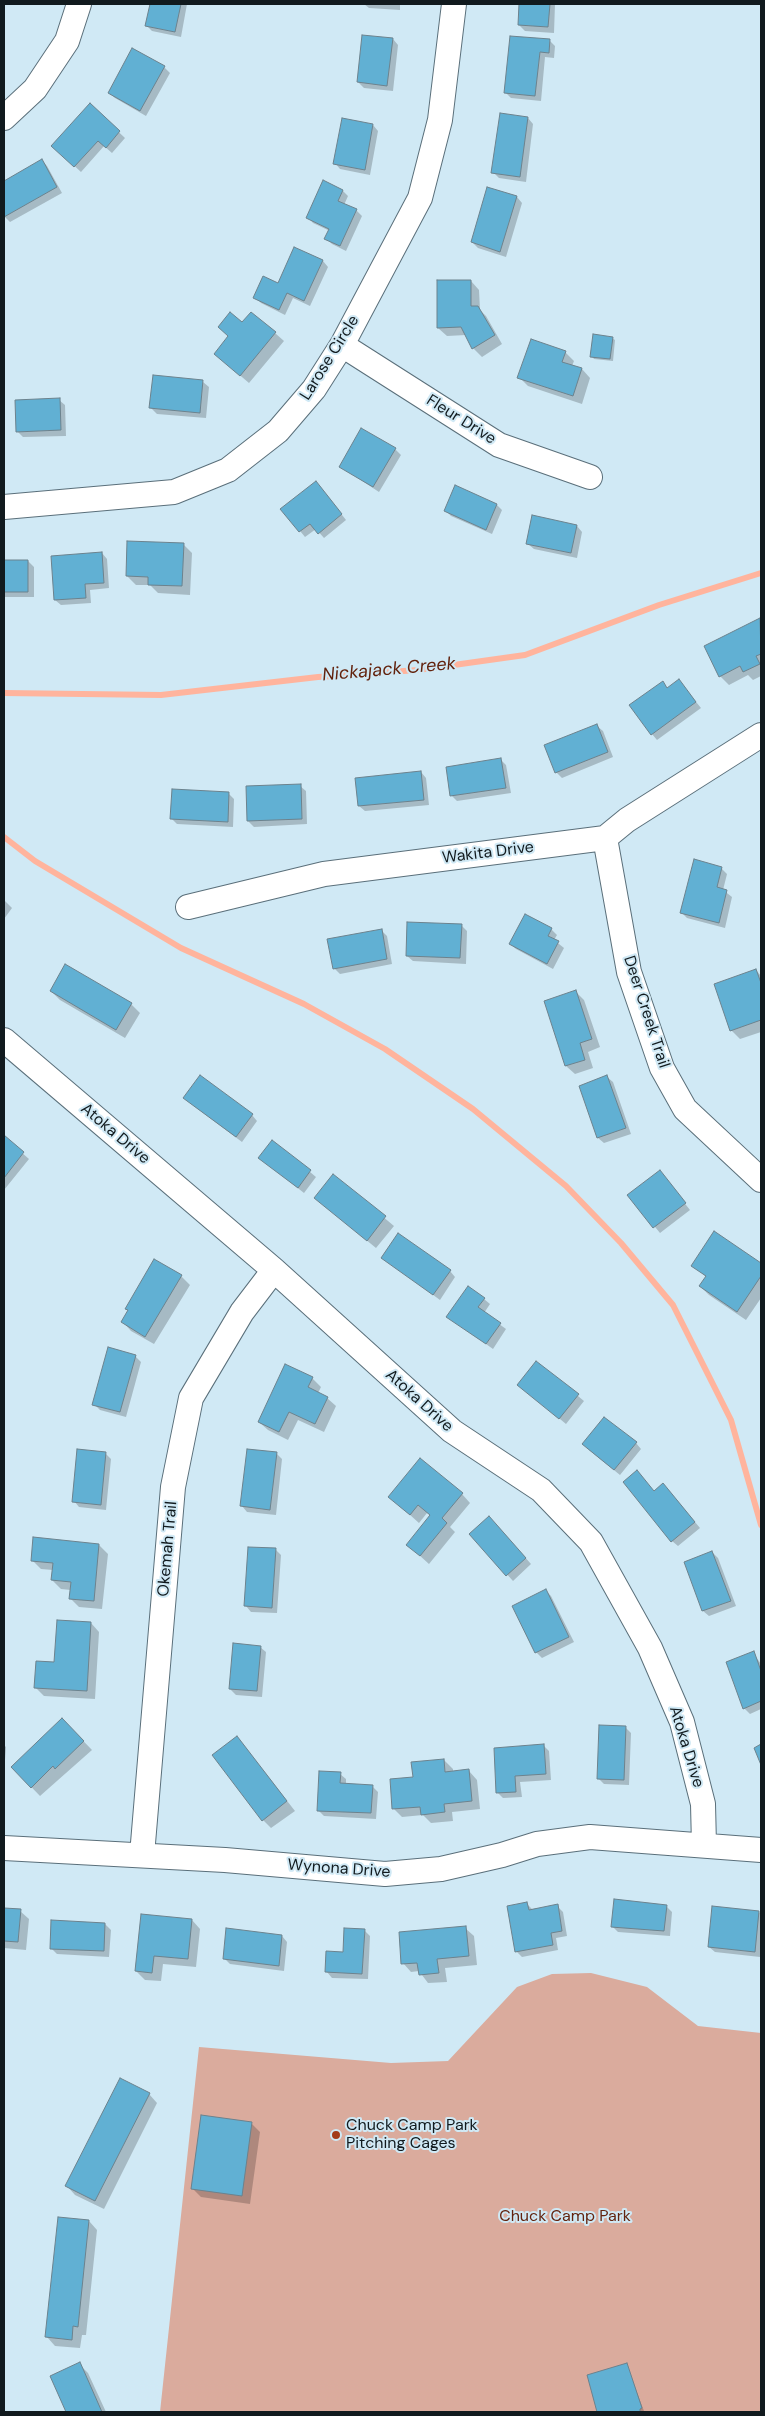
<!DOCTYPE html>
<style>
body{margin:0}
#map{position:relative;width:765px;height:2416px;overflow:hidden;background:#d0e9f5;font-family:"DM Sans",sans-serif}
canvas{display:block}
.frame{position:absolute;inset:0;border:5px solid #111a1e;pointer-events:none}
</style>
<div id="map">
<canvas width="765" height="2416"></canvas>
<div class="frame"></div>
</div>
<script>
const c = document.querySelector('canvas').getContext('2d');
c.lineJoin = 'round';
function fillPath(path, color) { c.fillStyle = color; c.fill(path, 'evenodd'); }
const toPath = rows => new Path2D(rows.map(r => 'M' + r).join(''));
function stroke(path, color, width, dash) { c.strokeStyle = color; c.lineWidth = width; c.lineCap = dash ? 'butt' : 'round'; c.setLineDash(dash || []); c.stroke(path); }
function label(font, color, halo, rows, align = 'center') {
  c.font = font + ' "DM Sans",sans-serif'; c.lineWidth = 4; c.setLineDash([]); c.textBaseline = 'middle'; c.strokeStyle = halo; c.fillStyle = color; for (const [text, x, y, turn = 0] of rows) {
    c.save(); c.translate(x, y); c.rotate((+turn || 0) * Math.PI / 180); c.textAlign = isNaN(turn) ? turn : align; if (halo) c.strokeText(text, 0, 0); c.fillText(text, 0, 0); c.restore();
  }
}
fillPath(toPath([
 [591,1973,647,1987,698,2026,761,2033,761,2412,160,2412,199,2047,391,2063,448,2061,517,1987,552,1974]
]), '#daab9d');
fillPath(toPath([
 [151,4,187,4,181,37,152,31,147,26],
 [364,4,400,4,400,10,369,8],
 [520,4,555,4,554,33,525,31,519,25],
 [393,39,398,45,393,91,364,88,358,82],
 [550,41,555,46,554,58,545,57,541,101,511,98,506,93],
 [164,67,170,73,146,116,115,98,109,93],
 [90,105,125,138,112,153,104,146,81,172,53,146],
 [528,118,533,124,526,182,499,178,493,172],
 [373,125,378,131,370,175,340,169,335,163],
 [42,160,47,166,62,193,10,222,4,216,4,182],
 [488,189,517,197,522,203,506,257,478,248,472,242],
 [343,191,348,196,344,205,356,210,362,216,346,251,332,244,326,238,330,231,313,223,308,217],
 [295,248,323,261,328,267,310,306,293,298,285,315,261,303,255,297,278,285],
 [471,281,479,290,480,310,486,316,502,344,482,357,473,348,466,335,447,336,438,328],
 [243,324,275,333,284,341,249,383,215,354],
 [612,338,615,340,613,361,594,359,592,356],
 [565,352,574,361,572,366,582,369,590,378,582,404,528,386,519,377],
 [203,382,209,387,206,418,157,414,151,408],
 [59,400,65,405,66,436,23,437,17,431],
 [395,449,401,455,379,492,341,467],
 [321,488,346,520,324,538,316,529,305,537,282,509],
 [497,505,502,510,492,534,451,516,445,510],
 [577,526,582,532,577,558,534,549,528,544],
 [183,544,192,553,190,595,158,593,150,585,136,585,127,576],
 [102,553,107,559,109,588,90,590,91,603,61,605,55,600],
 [4,561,28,561,34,567,34,597,4,597],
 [760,619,761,676,753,680,748,675,729,685,720,676],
 [679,681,701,708,657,740,652,734,662,683,668,689],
 [597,726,603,731,613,757,562,778,556,772],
 [501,760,506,765,511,793,457,801,452,796],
 [421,772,426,778,429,805,365,811,359,806],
 [300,786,306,791,307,824,254,827,248,821],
 [228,793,234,799,233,827,177,824,172,819],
 [721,868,727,874,723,890,732,897,725,928,687,918,681,912],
 [4,900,12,908,4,919],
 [461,925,467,931,466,964,413,961,407,956],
 [551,929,557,935,554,940,564,948,553,969,516,949,510,944],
 [381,930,387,936,392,964,340,974,334,968],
 [756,970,761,976,761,1032,740,1039,732,1031,715,985],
 [51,991,131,1004,140,1013,125,1038,60,1000],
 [575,991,584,1000,600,1047,588,1052,593,1068,575,1074,566,1066,545,1002],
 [607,1077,613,1082,631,1134,604,1143,598,1138,580,1086],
 [190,1103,252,1115,257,1121,242,1142],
 [4,1137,29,1159,4,1190],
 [273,1141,316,1177,304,1193,266,1163],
 [660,1172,690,1210,660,1233,629,1195],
 [333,1175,394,1226,376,1248,315,1198],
 [715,1233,761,1264,761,1298,746,1320,709,1295,700,1286,706,1277,693,1265],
 [383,1258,450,1271,455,1277,440,1300],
 [181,1276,190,1285,154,1344,131,1331,123,1322],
 [484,1299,490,1304,484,1313,506,1329,493,1349,448,1317],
 [135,1356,141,1362,126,1417,100,1410,94,1404],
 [537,1362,584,1401,566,1424,519,1385],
 [312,1378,321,1387,318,1393,327,1398,336,1406,324,1432,298,1420,288,1440,268,1430,259,1422],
 [636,1443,641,1449,620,1475,589,1450],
 [105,1453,111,1459,106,1510,79,1507,74,1501],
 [276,1453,282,1459,276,1515,247,1512,242,1506],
 [669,1491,700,1528,678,1546,672,1541,655,1492],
 [462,1494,470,1503,450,1527,455,1532,429,1564,408,1545,431,1516,427,1513,419,1523,390,1497],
 [495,1523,531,1564,513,1581,471,1534],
 [99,1545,108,1554,102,1609,79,1607,70,1598,71,1590,61,1589,52,1580,53,1570,41,1569,32,1560],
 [276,1550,281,1555,277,1613,251,1612,246,1606],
 [712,1552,718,1558,736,1606,709,1616,703,1611,685,1562],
 [546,1591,551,1596,574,1642,542,1658,536,1652],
 [91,1623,99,1632,95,1699,44,1696,35,1687],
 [260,1647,266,1652,262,1697,236,1695,230,1689],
 [753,1653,761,1664,761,1709,750,1714,744,1708],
 [62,1719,92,1750,40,1796,12,1767],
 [625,1727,631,1733,629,1785,604,1784,598,1778],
 [237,1737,295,1811,271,1828,263,1820],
 [4,1745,6,1747,4,1774],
 [544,1746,549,1751,551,1780,520,1782,522,1797,503,1798,497,1792],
 [444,1760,453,1769,453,1772,469,1771,477,1780,480,1809,452,1812,453,1821,431,1823,423,1815,402,1817,394,1809,414,1778],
 [340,1774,346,1779,346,1785,372,1786,378,1792,376,1819,324,1816,318,1810],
 [527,1904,532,1909,557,1906,563,1912,567,1936,556,1938,558,1950,522,1957,516,1951],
 [666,1906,672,1912,670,1936,618,1932,612,1926],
 [4,1909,20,1911,29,1919,26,1950,4,1948],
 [759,1912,761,1914,760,1957,715,1952,709,1947],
 [192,1920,200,1929,196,1967,163,1964,161,1981,145,1980,136,1971],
 [105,1924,111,1930,109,1957,57,1954,51,1948],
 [465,1928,474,1936,477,1965,445,1968,447,1982,428,1983,419,1971,411,1972,403,1963],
 [364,1930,370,1936,368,1979,332,1978,327,1972],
 [282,1936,287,1942,284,1971,230,1964,224,1958],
 [149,2094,157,2103,104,2209,75,2195,67,2186],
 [251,2123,260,2132,250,2204,201,2197,192,2188],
 [89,2221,97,2230,86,2335,82,2335,80,2348,55,2346,47,2337],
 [79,2364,88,2373,106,2412,68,2412,51,2376],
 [626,2364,644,2411,598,2412,588,2376]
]), '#0003');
stroke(toPath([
 [4,693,161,695,318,677,418,670,525,655,659,605,761,573],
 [4,837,35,861,181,948,304,1004,385,1049,473,1109,566,1186,621,1243,673,1305,731,1420,761,1525]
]), '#ffb49d', 6);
const building = toPath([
 [150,4,181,4,175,32,145,26,150,4],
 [519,4,550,4,548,27,518,25,519,4],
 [362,35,393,38,387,86,357,82,362,35],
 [510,36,550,39,549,53,540,52,535,96,504,93,510,36],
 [132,48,165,66,140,111,108,93,132,48],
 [90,103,120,131,106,148,98,141,74,167,51,146,90,103],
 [500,113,528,117,520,177,491,173,500,113],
 [342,118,373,124,365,170,333,164,342,118],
 [42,159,57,187,4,217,4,181,42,159],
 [323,180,343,190,338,201,357,209,340,246,324,239,329,229,306,218,323,180],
 [487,187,517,196,500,252,471,242,487,187],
 [294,247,323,260,304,301,287,293,279,310,253,298,263,276,278,283,294,247],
 [437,280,471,280,471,306,478,306,495,335,472,349,461,327,437,328,437,280],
 [230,312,242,322,251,312,276,332,240,376,214,354,228,336,218,327,230,312],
 [593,334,613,337,610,359,590,357,593,334],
 [531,339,566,351,562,362,582,368,573,396,517,378,531,339],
 [153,375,203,380,200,413,149,408,153,375],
 [60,398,61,430,16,432,15,400,60,398],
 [361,428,396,448,373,487,339,467,361,428],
 [316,481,342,514,318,534,310,524,299,532,280,509,316,481],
 [455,485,497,504,486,530,444,511,455,485],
 [532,515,577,525,571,553,526,544,532,515],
 [127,541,184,543,182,586,148,585,148,577,126,576,127,541],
 [102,552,104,583,85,584,86,598,54,600,51,556,102,552],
 [4,560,28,560,28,592,4,592,4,560],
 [760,618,761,654,756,656,760,664,743,672,740,666,719,677,704,646,760,618],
 [679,679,696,702,651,735,629,705,663,681,667,688,679,679],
 [597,724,608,752,555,773,544,745,597,724],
 [501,758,506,788,450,796,446,767,501,758],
 [421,771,424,800,358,806,355,778,421,771],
 [301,784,302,819,247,821,246,786,301,784],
 [172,789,229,792,228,822,170,819,172,789],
 [694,859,722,867,717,887,727,890,719,923,680,913,694,859],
 [525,914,552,928,548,936,559,941,547,964,509,944,525,914],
 [407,922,462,924,460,958,406,956,407,922],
 [382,929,387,959,333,969,327,939,382,929],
 [65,964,132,1003,116,1030,50,991,65,964],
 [756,969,761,983,761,1020,730,1031,714,984,756,969],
 [576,990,592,1039,580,1043,585,1060,565,1066,544,1001,576,990],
 [200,1075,253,1114,236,1137,183,1098,200,1075],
 [607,1075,626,1128,597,1138,579,1086,607,1075],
 [4,1135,24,1152,4,1178,4,1135],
 [272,1140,311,1170,298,1188,258,1158,272,1140],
 [660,1170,686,1203,653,1228,627,1195,660,1170],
 [333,1174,386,1216,367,1241,314,1198,333,1174],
 [714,1231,761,1263,761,1276,737,1312,699,1286,706,1276,691,1266,714,1231],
 [398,1233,451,1270,433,1295,381,1258,398,1233],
 [154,1259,182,1275,145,1337,121,1322,128,1310,125,1309,154,1259],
 [468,1286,485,1298,478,1307,501,1323,486,1344,446,1317,468,1286],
 [108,1347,136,1355,120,1412,92,1405,108,1347],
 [536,1361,579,1394,559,1419,517,1385,536,1361],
 [285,1364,313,1377,308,1387,328,1397,315,1424,289,1412,279,1432,258,1422,285,1364],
 [604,1417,637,1442,614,1470,582,1444,604,1417],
 [77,1449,106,1452,101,1505,72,1502,77,1449],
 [247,1449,277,1452,270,1510,240,1506,247,1449],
 [420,1458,463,1493,442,1518,447,1523,420,1556,406,1545,430,1515,418,1505,410,1515,388,1497,420,1458],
 [637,1470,654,1491,663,1483,695,1522,671,1542,623,1482,637,1470],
 [489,1516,526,1558,506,1576,469,1534,489,1516],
 [33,1537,99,1544,94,1601,69,1599,71,1582,51,1580,53,1563,31,1561,33,1537],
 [248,1547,276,1548,272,1608,244,1606,248,1547],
 [712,1551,731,1601,702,1611,684,1562,712,1551],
 [546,1589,569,1637,535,1653,512,1606,546,1589],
 [57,1620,91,1622,87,1691,34,1688,36,1661,54,1662,57,1620],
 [233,1643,261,1646,257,1691,229,1689,233,1643],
 [754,1651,761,1671,761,1701,743,1709,726,1662,754,1651],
 [62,1718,84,1741,55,1769,53,1766,31,1788,11,1767,62,1718],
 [599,1725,626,1726,624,1780,597,1779,599,1725],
 [237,1736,287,1801,262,1821,212,1755,237,1736],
 [544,1744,546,1774,515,1776,516,1792,496,1793,494,1748,544,1744],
 [761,1744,761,1765,754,1748,761,1744],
 [444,1759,445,1772,469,1769,472,1801,444,1804,445,1812,421,1815,420,1807,392,1809,390,1779,413,1777,411,1762,444,1759],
 [319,1771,341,1772,340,1783,373,1785,371,1813,317,1811,319,1771],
 [614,1899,667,1905,664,1931,611,1927,614,1899],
 [527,1902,529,1910,558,1904,562,1931,551,1933,553,1945,515,1952,507,1906,527,1902],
 [712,1906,759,1911,755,1952,708,1947,712,1906],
 [4,1908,21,1909,18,1942,4,1941,4,1908],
 [141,1914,192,1919,188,1959,154,1956,152,1973,135,1971,141,1914],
 [51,1920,105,1923,104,1951,50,1949,51,1920],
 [466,1926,469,1956,437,1959,439,1973,419,1975,417,1963,401,1964,399,1932,466,1926],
 [226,1928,282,1935,279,1966,223,1959,226,1928],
 [344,1928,365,1929,362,1974,325,1972,326,1951,343,1952,344,1928],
 [120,2078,150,2093,95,2201,65,2186,120,2078],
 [201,2115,252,2122,242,2196,191,2189,201,2115],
 [58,2217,89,2220,78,2327,73,2326,72,2340,45,2337,58,2217],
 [80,2362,102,2412,66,2412,50,2376,80,2362],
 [627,2363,642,2408,640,2409,640,2412,597,2412,587,2375,627,2363]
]);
fillPath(building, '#61b0d3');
stroke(building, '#6c828d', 1);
const street = toPath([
 [4,118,35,89,67,41,79,4],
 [342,345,499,445,590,477],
 [4,507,174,492,228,470,278,431,314,389,342,345,420,198,440,120,454,4],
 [605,838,629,972,662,1068,685,1109,761,1180],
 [188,907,324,874,605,838,627,820,761,735],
 [4,1040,274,1270,452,1431,541,1490,591,1542,650,1648,682,1722,703,1804,704,1845],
 [4,1848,225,1860,385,1874,441,1869,502,1855,537,1844,590,1837,761,1850],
 [142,1855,173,1487,191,1398,242,1312,274,1270]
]);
stroke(street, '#5a6f7a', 26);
stroke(street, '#fff', 24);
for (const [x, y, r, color] of [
 [336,2135,5,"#a33c1a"]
]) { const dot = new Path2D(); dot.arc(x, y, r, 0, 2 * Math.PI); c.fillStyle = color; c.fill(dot); stroke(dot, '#d0e9f5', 2); }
label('16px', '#111a1e', '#d0e9f5', [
 ["Larose Circle",330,358,-58],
 ["Fleur Drive",461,420,32],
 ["Wakita Drive",488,853,-7],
 ["Deer Creek Trail",646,1012,72],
 ["Atoka Drive",115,1134,40],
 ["Atoka Drive",419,1401,42],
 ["Okemah Trail",168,1549,-85],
 ["Atoka Drive",686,1747,73],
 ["Wynona Drive",339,1869,4]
]);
label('16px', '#111a1e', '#d0e9f5', [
 ["Chuck Camp Park",346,2126],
 ["Pitching Cages",346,2144]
], 'left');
label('16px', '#63230e', '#d0e9f5', [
 ["Chuck Camp Park",565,2217]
]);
label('italic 18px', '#62220d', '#d0e9f5', [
 ["Nickajack Creek",389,670,-5]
]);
</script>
